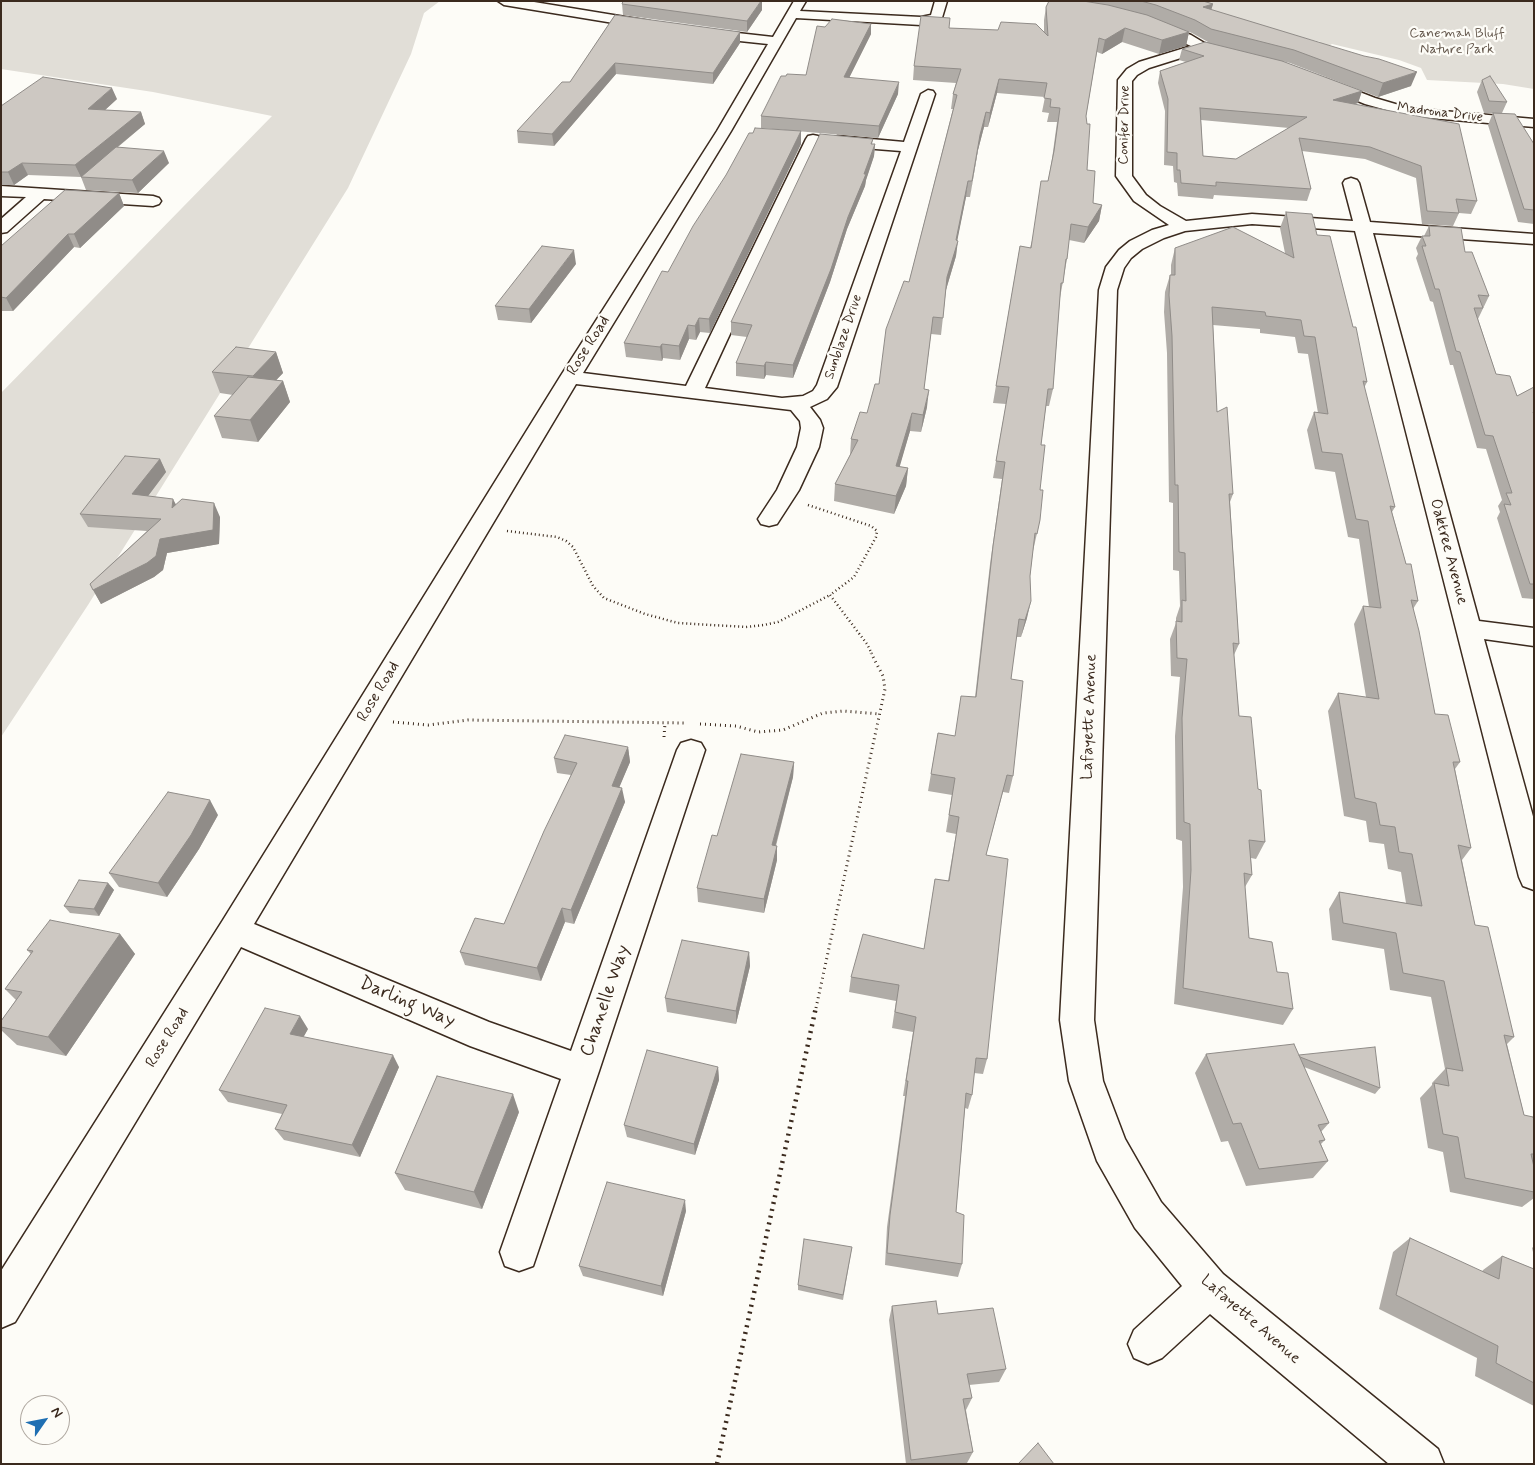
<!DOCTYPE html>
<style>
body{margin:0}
#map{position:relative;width:1535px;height:1465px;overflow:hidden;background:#fdfcf7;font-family:Mynerve,sans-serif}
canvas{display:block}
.frame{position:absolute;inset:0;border:2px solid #3b2a1e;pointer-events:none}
.north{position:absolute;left:20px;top:1395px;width:50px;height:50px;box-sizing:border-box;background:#fdfcf7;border:1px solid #afa8a0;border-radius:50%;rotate:57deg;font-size:14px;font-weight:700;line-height:20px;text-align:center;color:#3b2a1e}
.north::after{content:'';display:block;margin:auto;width:18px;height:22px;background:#1f6fb2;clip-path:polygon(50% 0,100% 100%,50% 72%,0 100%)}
</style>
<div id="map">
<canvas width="1535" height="1465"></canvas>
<div class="frame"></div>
<div class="north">N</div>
</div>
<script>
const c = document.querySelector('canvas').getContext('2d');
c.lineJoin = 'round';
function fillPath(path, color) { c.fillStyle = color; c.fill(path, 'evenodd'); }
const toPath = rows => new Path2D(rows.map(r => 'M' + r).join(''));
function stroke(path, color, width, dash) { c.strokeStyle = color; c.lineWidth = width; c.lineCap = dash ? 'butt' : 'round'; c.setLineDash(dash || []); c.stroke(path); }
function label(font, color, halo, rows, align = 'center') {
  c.font = font + ' Mynerve,sans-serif'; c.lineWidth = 4.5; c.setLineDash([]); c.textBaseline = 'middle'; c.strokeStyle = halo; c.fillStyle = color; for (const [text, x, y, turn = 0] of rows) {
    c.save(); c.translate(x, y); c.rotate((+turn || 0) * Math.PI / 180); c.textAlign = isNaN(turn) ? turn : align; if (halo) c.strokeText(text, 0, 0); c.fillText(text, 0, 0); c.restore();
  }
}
fillPath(toPath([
 [1,1,440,1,424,13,411,54,348,188,88,605,1,737,1,393,272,116,153,92,1,69],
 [1179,1,1534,1,1534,89,1503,84,1427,80,1421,68,1399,60,1332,44,1296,63,1287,60,1321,42,1275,31]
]), '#e1ded7');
const minor = toPath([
 [498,1,528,1,650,21,656,25,650,29,504,5,498,1],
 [794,1,806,1,800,11,921,17,931,15,935,1,947,1,941,21,921,25,796,18,731,131,583,373,686,386,806,139,808,136,813,135,818,136,820,139,705,388,782,398,803,396,813,391,817,385,901,151,838,146,833,144,830,141,833,138,838,136,904,142,921,94,928,90,933,91,935,94,837,387,827,399,810,407,820,420,823,428,819,447,799,490,777,524,769,526,761,524,758,519,777,490,797,447,801,428,800,421,791,410,576,384,254,924,489,1022,571,1051,677,750,681,743,691,740,701,743,705,750,599,1071,533,1266,519,1271,505,1266,500,1252,561,1079,470,1046,241,947,15,1322,1,1328,1,1271,223,920,560,377,717,131,768,44,702,37,696,33,702,29,773,37,794,1],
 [1154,21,1191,35,1206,44,1237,51,1239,54,1232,58,1203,51,1149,68,1137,75,1132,81,1132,176,1146,195,1160,206,1186,221,1252,214,1353,221,1343,183,1345,180,1351,178,1357,180,1359,183,1370,222,1534,234,1534,244,1373,233,1479,621,1534,628,1534,646,1484,639,1534,820,1534,890,1523,886,1519,877,1355,231,1252,224,1185,231,1164,238,1142,249,1131,258,1124,268,1117,290,1094,1020,1103,1081,1125,1139,1161,1202,1223,1274,1438,1449,1444,1464,1389,1464,1210,1314,1162,1358,1148,1364,1134,1358,1128,1344,1134,1330,1182,1286,1135,1228,1097,1161,1069,1081,1060,1020,1099,290,1106,267,1119,250,1130,241,1152,230,1169,225,1134,201,1116,176,1118,80,1127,69,1139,62,1191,46,1150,28,1148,25,1154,21],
 [1326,79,1375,98,1409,108,1534,119,1534,127,1408,116,1365,104,1321,86,1319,83,1321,80,1326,79],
 [1,186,153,196,159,198,161,201,159,204,153,206,44,199,7,232,1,233,1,219,26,197,1,196,1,186]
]);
stroke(minor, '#3b2a1e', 3);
stroke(toPath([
 [808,505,871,526,877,531,876,537,854,577,830,595,867,644,872,654],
 [507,531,557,537,566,541,573,547,593,586,604,598,645,614,678,623,746,627,764,625,778,622,830,595]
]), '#3b2a1e', 2.5, [1, 3]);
stroke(toPath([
 [393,722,428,725,468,720,684,723],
 [700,724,736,726,758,732,783,730,823,713,843,711,880,714],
 [664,737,665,723],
 [816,1008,885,689,883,676,871,653]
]), '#3b2a1e', 3, [1, 4]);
stroke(toPath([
 [717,1464,816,1007]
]), '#3b2a1e', 4.5, [2, 5]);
fillPath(minor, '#fdfcf7');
fillPath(toPath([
 [1049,1,1203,1,1213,4,1211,10,1411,86,1378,97,1290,63,1282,61,1362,91,1358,103,1355,104,1477,201,1471,214,1459,213,1453,226,1422,224,1416,178,1365,159,1302,151,1311,189,1307,201,1214,195,1213,199,1178,196,1177,183,1174,182,1173,166,1164,165,1165,111,1158,83,1160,71,1186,62,1179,60,1182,49,1208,42,1192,33,1185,30,1189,32,1186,46,1159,54,1122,42,1102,54,1097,52,1086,116,1087,170,1093,203,1102,205,1099,221,1084,243,1069,240,1067,259,1060,298,1053,389,1049,406,1046,406,1041,445,1040,490,1040,520,1033,551,1030,576,1027,618,1021,637,1016,637,1011,679,1013,776,1009,793,1003,792,986,855,987,1059,983,1074,974,1073,972,1095,968,1109,965,1108,956,1212,962,1264,958,1277,885,1265,887,1227,905,1096,903,1096,913,1032,892,1028,896,1001,849,992,851,977,924,949,935,879,948,881,956,834,946,832,952,795,928,791,938,733,955,736,975,697,990,564,1002,479,993,478,1006,404,993,403,1020,246,1030,248,1048,181,1052,159,1057,122,1047,122,1049,113,1042,112,1045,97,997,93,988,127,984,127,978,150,970,197,966,197,957,240,956,256,946,290,941,335,931,334,924,389,927,407,921,432,910,431,899,467,908,468,906,486,894,514,834,501,835,484,850,455,851,439,867,413,879,384,909,282,953,109,951,109,953,94,956,83,913,80,914,66,949,28,1044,33,1044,20,1046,7],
 [1201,120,1289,128,1236,159,1203,156],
 [622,4,762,10,747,32,623,15],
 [615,15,740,32,740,43,713,84,616,74,554,146,518,143,517,131,570,82],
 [871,24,871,34,849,78,898,94,878,138,761,128,761,116,786,76,806,75,825,27],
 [1482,80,1507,102,1502,113,1534,144,1534,224,1518,222,1488,125,1493,113,1484,113,1477,92],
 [117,99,105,110,141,112,145,124,118,147,169,163,138,193,86,190,81,177,28,175,14,185,1,185,1,106],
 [801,131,801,144,710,333,700,332,696,340,689,339,680,360,663,358,662,361,626,357,624,343,668,272],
 [873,139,872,144,875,144,874,156,866,180,865,186,847,229,830,282,793,378,766,375,764,379,736,376,736,363,747,337,731,335,731,322],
 [119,193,124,206,80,248,74,247,13,311,1,311,1,246],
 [1286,212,1317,235,1350,315,1367,382,1364,388,1395,507,1392,512,1406,564,1418,601,1413,609,1435,714,1460,762,1455,769,1471,848,1462,860,1475,925,1514,1037,1507,1044,1524,1115,1534,1119,1534,1164,1533,1164,1534,1198,1522,1207,1450,1192,1443,1152,1428,1148,1420,1098,1432,1085,1432,1083,1445,1069,1431,997,1390,990,1384,949,1332,940,1329,909,1339,892,1406,903,1401,872,1388,869,1384,844,1369,842,1366,821,1344,816,1328,711,1338,693,1366,697,1354,624,1363,606,1369,607,1359,539,1348,537,1335,472,1315,469,1307,430,1314,412,1318,413,1308,354,1298,353,1295,337,1260,333,1260,329,1213,325,1217,412,1233,494,1230,502,1239,644,1234,655,1239,716,1258,789,1265,842,1256,859,1251,858,1252,875,1245,887,1249,938,1277,972,1293,1009,1283,1025,1174,1004,1183,887,1182,841,1176,839,1175,736,1180,677,1171,676,1170,639,1176,623,1176,618,1180,606,1179,571,1173,570,1173,503,1169,502,1167,353,1164,312,1165,292,1170,275,1171,275,1171,265,1175,248,1285,253,1280,228],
 [1429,226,1465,252,1489,296,1478,319,1496,374,1517,396,1534,387,1534,599,1522,598,1497,518,1500,512,1498,506,1502,500,1486,449,1477,448,1453,365,1450,365,1433,302,1430,301,1416,258,1418,254,1416,248,1422,236,1424,236],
 [576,264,531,323,498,320,495,306],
 [276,352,283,373,276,380,283,381,290,402,258,442,222,438,214,416,233,395,220,393,212,372],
 [160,459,166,472,148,496,176,505,220,517,219,544,167,553,163,570,154,577,101,604,90,584,147,531,88,527,80,514],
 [628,747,630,762,619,787,625,802,574,924,565,922,541,981,465,965,460,952,504,924,571,775,557,773,554,758],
 [794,762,793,777,776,846,777,846,777,860,764,913,698,902,697,888,717,836],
 [218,815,199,849,167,897,119,887,109,873],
 [108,883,114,890,99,916,70,913,64,906],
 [120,934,135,954,66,1056,17,1045,1,1030,1,1021,16,1000,5,989,31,954,27,950],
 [749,952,750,966,736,1024,667,1012,665,998],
 [308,1029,303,1037,399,1067,360,1157,284,1140,275,1129,282,1114,228,1102,219,1090],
 [1206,1054,1299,1055,1380,1088,1375,1094,1304,1067,1329,1123,1321,1132,1325,1140,1321,1144,1328,1161,1313,1178,1246,1186,1228,1141,1221,1142,1195,1073],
 [718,1067,719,1080,695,1155,627,1137,624,1125],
 [519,1112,482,1209,405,1190,395,1173],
 [686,1211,663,1296,583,1276,579,1266],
 [1410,1238,1482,1272,1483,1270,1502,1256,1534,1269,1534,1406,1475,1376,1477,1358,1379,1309,1393,1252],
 [1534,1246,1534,1256,1532,1248],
 [852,1247,843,1300,798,1290,798,1285],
 [892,1306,938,1314,1006,1369,999,1382,969,1385,972,1398,966,1410,973,1452,967,1463,958,1464,906,1464,889,1320]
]), '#b0aca7');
fillPath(toPath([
 [761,1,762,1,762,10,747,32,747,21],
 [1213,4,1209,17,1203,7],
 [871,24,871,34,844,88,844,77],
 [1125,28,1122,42,1102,54,1105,40],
 [740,32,740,43,713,84,713,73],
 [1189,32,1186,46,1159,54,1162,40],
 [615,63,616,74,554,146,552,134],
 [1417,72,1411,86,1378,97,1383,83],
 [999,79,997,93,988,127,990,113],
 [899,82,898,94,878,138,879,126],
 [112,88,117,99,93,121,88,109],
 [1362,91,1358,103,1329,112,1333,100],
 [141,112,145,124,81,177,75,165],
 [986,112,984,127,978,150,970,197,980,135],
 [801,131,801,144,710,333,709,319],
 [875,144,874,156,866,180,865,186,847,229,830,282,793,378,793,365],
 [164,151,169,163,138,193,132,180],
 [22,163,28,175,14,185,8,172],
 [968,181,966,197,956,247,958,241,956,256,945,293,947,277,956,240],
 [119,193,124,206,80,248,74,234],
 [1102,205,1099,221,1084,243,1088,227],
 [68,234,74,247,13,311,6,298],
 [574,250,576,264,531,323,529,309],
 [699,318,700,332,696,340,695,326],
 [688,325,689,339,680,360,679,346],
 [662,344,663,358,662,361,660,347],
 [276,352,283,373,260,397,253,376],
 [766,362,766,375,764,379,764,366],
 [283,381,290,402,258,442,250,420],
 [929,390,927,407,921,432,923,415],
 [912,413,910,431,895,483,896,466],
 [160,459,166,472,139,508,132,494],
 [908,468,906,486,894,514,896,496],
 [173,499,180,512,172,508],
 [214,503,220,517,219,544,167,553,163,570,154,577,101,604,93,590,160,539],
 [1031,601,1027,618,1021,637,1025,620],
 [628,747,630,762,614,800,612,786],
 [794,762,793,777,772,859,772,845],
 [622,788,625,802,574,924,571,910],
 [210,800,218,815,199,849,167,897,158,883],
 [777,846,777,860,764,913,764,899],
 [108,883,114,890,99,916,94,909],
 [562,908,565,922,541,981,537,968],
 [120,934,135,954,66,1056,48,1037],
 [749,952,750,966,736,1024,736,1011],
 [300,1016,308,1029,298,1047,290,1034],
 [393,1055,399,1067,360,1157,352,1145],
 [718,1067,719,1080,695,1155,694,1144],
 [513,1094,519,1112,482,1209,474,1192],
 [685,1200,686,1211,663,1296,661,1286]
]), '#908c88');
const building = toPath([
 [623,1,761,1,747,21,622,4,623,1],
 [1049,1,1083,1,1108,5,1147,15,1189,32,1162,40,1125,28,1105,40,1099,38,1086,116,1087,124,1090,124,1087,170,1095,171,1093,203,1102,205,1088,227,1071,224,1067,259,1066,259,1063,283,1061,283,1053,389,1048,389,1041,445,1045,445,1040,490,1043,490,1040,520,1037,534,1035,533,1030,576,1031,601,1025,620,1019,619,1011,679,1023,681,1013,776,1007,775,986,855,1008,859,987,1059,976,1058,972,1095,966,1093,956,1212,964,1215,962,1264,887,1253,890,1215,908,1081,906,1081,916,1017,895,1012,899,985,851,977,863,934,924,949,935,879,949,881,959,817,949,815,955,778,931,774,938,733,955,736,961,696,976,697,993,546,1005,462,996,461,1009,387,996,386,1020,246,1031,248,1041,181,1048,181,1054,151,1060,108,1050,107,1051,99,1044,98,1047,83,999,79,990,113,986,112,980,135,972,181,968,181,956,240,958,241,947,277,943,318,933,317,924,389,929,390,923,415,912,413,896,466,908,468,896,496,835,484,858,440,851,439,860,412,867,413,875,384,879,384,886,329,904,281,909,282,957,95,953,94,961,69,914,66,921,16,950,18,949,28,998,30,1001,22,1036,24,1048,36,1046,7,1049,1],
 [1141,1,1203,1,1213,4,1203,7,1364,56,1379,59,1417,72,1383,83,1294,50,1211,29,1195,20,1156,5,1141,1],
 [615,15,740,32,713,73,615,63,552,134,517,131,562,82,570,82,615,15],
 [832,19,871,24,844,77,899,82,879,126,761,116,781,76,786,76,787,74,806,75,817,26,825,27,832,19],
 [1205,42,1282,61,1362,91,1333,100,1459,124,1477,201,1456,199,1459,213,1427,211,1421,166,1370,147,1299,138,1311,189,1216,182,1216,186,1181,183,1180,170,1177,170,1177,153,1167,152,1168,99,1160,71,1204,56,1182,49,1205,42],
 [1200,108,1307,117,1236,159,1203,156,1200,108],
 [1490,76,1507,102,1489,101,1482,80,1490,76],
 [43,77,112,88,88,109,141,112,75,165,22,163,8,172,1,172,1,106,43,77],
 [1493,113,1515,114,1534,144,1534,210,1524,209,1493,113],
 [755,128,801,131,709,319,699,318,695,326,688,325,679,346,662,344,660,347,624,343,662,271,668,272,693,226,726,175,749,133,753,133,755,128],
 [820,134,873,139,871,144,875,144,864,174,866,174,848,217,831,269,793,365,766,362,764,366,736,363,752,325,731,322,820,134],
 [116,147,164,151,132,180,81,177,116,147],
 [65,190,119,193,74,234,68,234,6,298,1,297,1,246,65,190],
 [1286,212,1312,214,1317,235,1330,236,1350,315,1353,327,1356,327,1367,382,1363,381,1395,507,1390,506,1406,564,1411,564,1418,601,1411,600,1419,631,1435,714,1448,715,1460,762,1453,762,1471,848,1458,845,1475,925,1488,927,1514,1037,1504,1035,1524,1115,1533,1117,1534,1119,1534,1154,1531,1154,1534,1167,1534,1192,1465,1178,1458,1137,1443,1134,1434,1083,1449,1086,1446,1068,1463,1071,1444,981,1403,973,1396,933,1343,923,1339,892,1422,906,1412,854,1399,852,1395,827,1380,825,1376,803,1355,798,1338,693,1379,699,1363,606,1381,608,1368,521,1356,519,1342,454,1322,452,1314,412,1328,414,1315,337,1304,336,1301,320,1266,316,1265,312,1212,307,1217,412,1227,407,1233,494,1229,494,1239,644,1233,643,1239,716,1251,717,1258,789,1261,790,1265,842,1249,840,1252,875,1244,873,1249,938,1272,942,1277,972,1288,973,1293,1009,1183,988,1191,870,1190,824,1184,822,1182,718,1187,659,1177,658,1176,621,1182,622,1182,600,1186,601,1185,553,1179,552,1178,485,1175,485,1172,336,1169,295,1170,275,1175,275,1175,248,1233,227,1294,258,1286,212],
 [1429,226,1461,228,1465,252,1472,252,1489,296,1478,295,1483,308,1474,308,1496,374,1510,376,1517,396,1534,387,1534,412,1533,412,1534,415,1534,584,1530,584,1504,504,1511,505,1506,493,1512,493,1493,436,1485,435,1460,352,1456,351,1439,289,1435,289,1422,246,1426,246,1422,236,1430,236,1429,226],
 [542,246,574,250,529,309,495,306,542,246],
 [236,347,276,352,253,376,212,372,236,347],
 [248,377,283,381,250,420,214,416,248,377],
 [125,456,160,459,132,494,173,499,172,508,182,499,214,503,213,530,160,539,156,556,147,563,93,590,90,584,161,519,80,514,125,456],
 [565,735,628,747,612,786,622,788,571,910,562,908,537,968,460,952,475,918,504,924,544,831,577,763,554,758,565,735],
 [741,754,794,762,772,845,777,846,764,899,697,888,712,835,717,836,741,754],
 [168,792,210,800,191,835,158,883,109,873,168,792],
 [79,880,108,883,94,909,64,906,79,880],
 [50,920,120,934,48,1037,1,1027,1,1021,22,992,5,989,33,951,27,950,50,920],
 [682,940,749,952,736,1011,665,998,682,940],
 [265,1008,300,1016,290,1034,393,1055,352,1145,275,1129,287,1105,219,1090,265,1008],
 [1294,1044,1329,1123,1318,1125,1325,1140,1319,1141,1328,1161,1259,1169,1241,1123,1233,1124,1206,1054,1294,1044],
 [1375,1047,1380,1088,1300,1057,1299,1055,1375,1047],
 [647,1050,718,1067,694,1144,624,1125,647,1050],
 [437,1076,513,1094,474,1192,395,1173,437,1076],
 [607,1182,685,1200,661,1286,579,1266,607,1182],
 [1410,1238,1499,1279,1502,1256,1534,1269,1534,1383,1496,1363,1498,1346,1396,1295,1410,1238],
 [804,1239,852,1247,843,1295,798,1285,804,1239],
 [936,1301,938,1314,993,1308,1006,1369,967,1374,972,1398,963,1399,973,1452,911,1460,892,1306,936,1301],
 [1038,1443,1054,1464,1018,1464,1038,1443]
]);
fillPath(building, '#cdc8c2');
stroke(building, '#908c88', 1);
label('14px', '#64574c', '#fdfcf7', [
 ["Canemah Bluff",1457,34],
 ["Nature Park",1457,50]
]);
label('14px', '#3b2a1e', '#fdfcf7', [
 ["Madrona Drive",1440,113,7],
 ["Conifer Drive",1125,125,-89],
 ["Sunblaze Drive",844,337,-71]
]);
label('16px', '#3b2a1e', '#fdfcf7', [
 ["Rose Road",589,346,-58],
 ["Oaktree Avenue",1448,552,75],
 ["Rose Road",379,692,-59],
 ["Lafayette Avenue",1090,717,-88],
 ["Rose Road",168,1038,-58],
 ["Lafayette Avenue",1250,1320,41]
]);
label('19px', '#3b2a1e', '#fdfcf7', [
 ["Chanelle Way",606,1001,-71],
 ["Darling Way",407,1003,23]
]);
</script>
